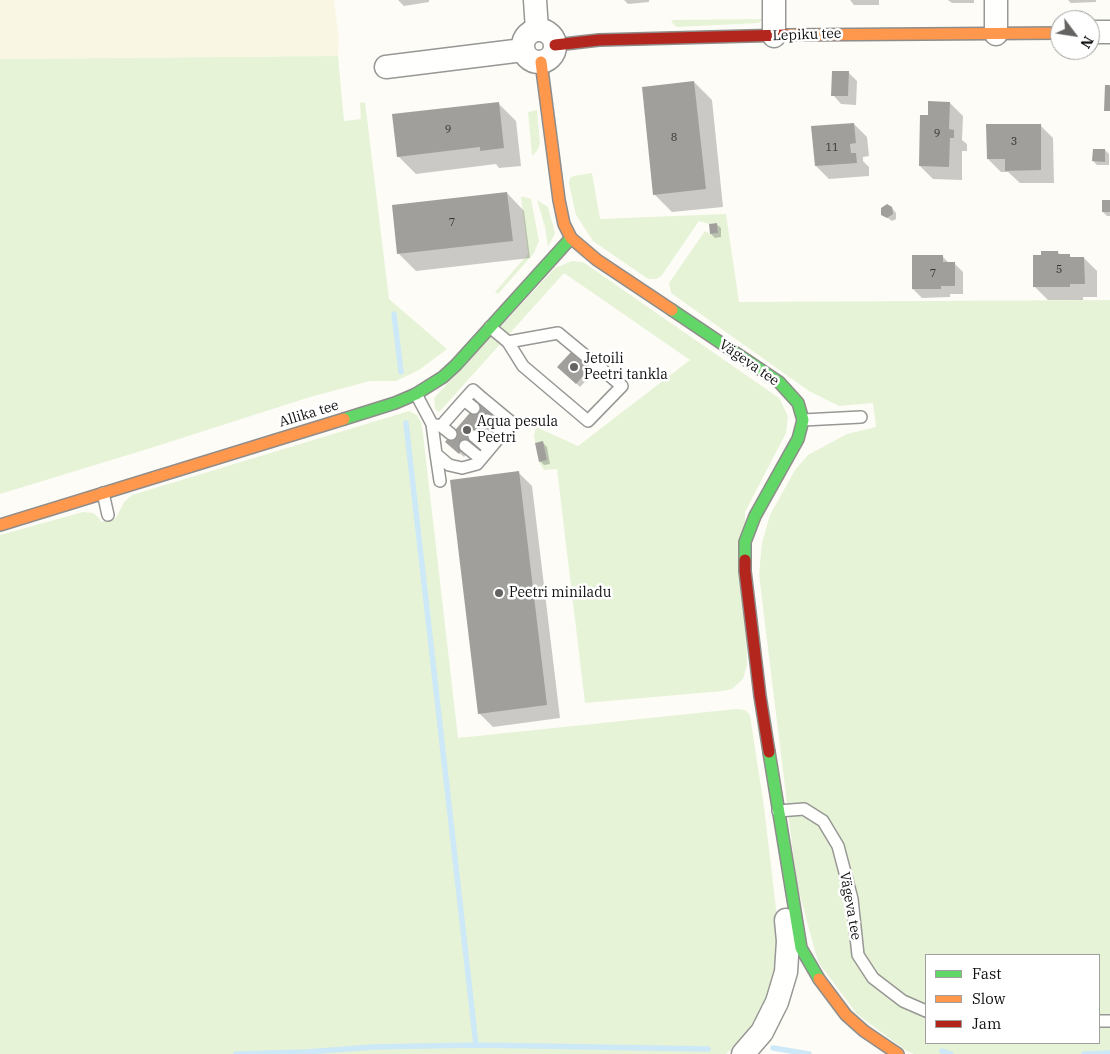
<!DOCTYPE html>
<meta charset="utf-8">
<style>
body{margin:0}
#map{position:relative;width:1110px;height:1054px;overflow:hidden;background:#fdfcf7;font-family:"IBM Plex Serif",serif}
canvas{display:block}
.legend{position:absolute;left:925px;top:954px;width:175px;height:90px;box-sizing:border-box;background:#fff;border:1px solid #a0a0a0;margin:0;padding:6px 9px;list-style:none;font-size:15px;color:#111}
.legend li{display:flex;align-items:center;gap:10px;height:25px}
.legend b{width:25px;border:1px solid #a0a0a0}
.north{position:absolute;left:1050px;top:10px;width:50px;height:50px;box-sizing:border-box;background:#fff;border:1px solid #a0a0a0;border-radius:50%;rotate:121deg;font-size:14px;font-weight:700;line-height:20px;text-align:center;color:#111}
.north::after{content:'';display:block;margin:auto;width:18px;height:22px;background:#646362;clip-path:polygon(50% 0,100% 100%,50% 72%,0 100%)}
</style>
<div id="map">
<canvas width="1110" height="1054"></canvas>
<ul class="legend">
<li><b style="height:6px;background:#63d668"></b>Fast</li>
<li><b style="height:6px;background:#ff974d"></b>Slow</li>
<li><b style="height:6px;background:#b3261e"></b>Jam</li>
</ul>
<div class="north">N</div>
</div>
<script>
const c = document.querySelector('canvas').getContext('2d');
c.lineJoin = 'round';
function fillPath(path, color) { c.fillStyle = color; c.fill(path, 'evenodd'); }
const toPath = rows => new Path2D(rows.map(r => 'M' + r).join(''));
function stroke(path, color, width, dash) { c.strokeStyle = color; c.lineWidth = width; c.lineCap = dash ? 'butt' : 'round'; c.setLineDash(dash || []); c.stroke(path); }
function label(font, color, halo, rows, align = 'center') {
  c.font = font + ' "IBM Plex Serif",serif'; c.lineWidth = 5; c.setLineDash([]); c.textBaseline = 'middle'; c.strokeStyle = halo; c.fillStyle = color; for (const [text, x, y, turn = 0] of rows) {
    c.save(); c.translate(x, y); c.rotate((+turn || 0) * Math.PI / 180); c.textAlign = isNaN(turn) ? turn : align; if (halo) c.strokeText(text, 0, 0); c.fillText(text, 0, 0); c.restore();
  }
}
fillPath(toPath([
 [0,0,334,0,339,38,338,56,0,59]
]), '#f9f7e4');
fillPath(toPath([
 [763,19,759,23,677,27,673,24,671,20],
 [338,56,344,121,361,119,360,103,365,102,389,299,447,349,419,370,396,381,370,381,310,397,154,447,0,494,0,59],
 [537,110,540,144,537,151,532,156,528,112],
 [592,173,600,219,726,214,739,302,1110,300,1110,1054,914,1054,905,1050,857,1014,818,962,797,885,759,575,762,543,770,515,795,470,808,455,847,434,876,427,873,403,839,406,809,391,671,293,669,283,705,231,710,234,718,233,717,223,709,224,699,221,662,275,657,279,648,279,593,241,576,215,569,184,570,178,574,176],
 [926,955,1099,955,1099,1043,926,1043],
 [521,197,525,197,531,199,539,241,534,253,498,294,495,292,528,254],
 [537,200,548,207,555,233,548,247,545,227],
 [572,261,583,262,779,398,788,416,786,433,745,512,747,665,743,679,732,689,723,691,585,703,557,469,544,470,539,462,547,460,543,442,535,443,534,436,536,427,578,446,690,360,564,273,441,410,439,412,435,409,434,398,555,268],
 [409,411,417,415,421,422,423,434,458,738,736,709,745,710,750,715,764,807,779,934,779,946,773,983,760,1016,746,1034,726,1054,0,1054,0,535,83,512,93,513,99,518,101,522,116,518,124,502,132,495]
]), '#e7f3d7');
fillPath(toPath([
 [398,0,429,0,429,2,404,6],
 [619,0,649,0,649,2,628,4,624,0],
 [846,0,879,0,879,5,854,5,850,0],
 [948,0,974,0,974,3,952,3],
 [1068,0,1096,0,1096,2,1071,3],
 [848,72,857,81,856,105,841,104,833,95],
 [694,82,712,100,723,207,672,212,654,194],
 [498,103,516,121,521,166,499,168,496,164,416,174,398,156],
 [950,103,963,116,962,140,967,144,967,151,962,151,962,180,933,179,920,166,929,116],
 [854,124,867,137,869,156,863,157,863,161,869,167,869,176,829,179,816,166],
 [1040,125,1053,138,1054,183,1020,183,1008,172,1001,172,988,159],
 [1105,150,1109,154,1109,165,1097,165,1093,161],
 [507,193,524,211,530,258,416,271,399,254],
 [1110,201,1110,216,1107,216,1103,212],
 [892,208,896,213,896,219,892,221,882,214],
 [716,224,721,228,721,237,715,238,711,234],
 [1058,252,1061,256,1069,256,1072,258,1084,258,1097,271,1097,297,1083,297,1083,300,1048,300,1034,286],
 [942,256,949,263,954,263,963,272,963,294,950,294,950,297,922,298,913,289],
 [572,353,593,373,580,387,559,367],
 [479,404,495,419,464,457,451,445],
 [543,443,547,447,550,464,544,465,540,461],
 [519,473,532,486,560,718,493,727,479,713]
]), '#0003');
stroke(toPath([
 [394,314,401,372],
 [406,423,476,1045],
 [773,1048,809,1054],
 [942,1051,951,1054],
 [236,1054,306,1052,373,1047,476,1045,708,1049],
 [1084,1054,1110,1053]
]), '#cde8f7', 5.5);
fillPath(toPath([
 [832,71,849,71,848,96,831,96],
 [694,81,706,189,653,195,642,87],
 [1105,85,1110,85,1110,111,1104,111],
 [928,101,950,102,949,129,954,130,954,138,950,138,949,167,919,166,920,115,928,115],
 [499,102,504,148,480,151,480,147,397,157,392,114],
 [854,123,856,143,850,144,851,153,856,153,857,163,815,166,811,126],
 [986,124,1041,124,1041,170,1005,171,1005,159,987,159],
 [1093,149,1105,149,1105,162,1092,161],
 [507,192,513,241,397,254,392,205],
 [1102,200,1110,200,1110,212,1102,212],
 [887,204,892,207,893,214,887,218,881,215,881,208],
 [717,223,718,233,710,234,709,224],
 [1041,251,1058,251,1058,254,1070,254,1070,257,1084,257,1085,284,1070,284,1070,287,1033,287,1033,255,1041,255],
 [912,255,943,255,943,262,955,262,955,286,941,286,941,289,912,289],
 [572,351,590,368,576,384,557,367],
 [479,402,492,414,459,454,445,442],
 [543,441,547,460,539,462,535,443],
 [519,471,547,705,478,714,450,480]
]), '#a19f9c');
const lane = toPath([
 [490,327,508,342,523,366,588,421,622,386,558,333,508,342],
 [416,394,432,424],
 [464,400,473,390,482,398,511,422,503,433],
 [474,408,464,400,441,426,432,424,436,454,449,465,462,468,477,464,503,433,487,420],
 [803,420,861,417],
 [441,426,451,434],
 [474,436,489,449],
 [465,446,481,459],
 [436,454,440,481],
 [103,493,108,515],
 [778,811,804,809,823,821,838,846,852,899,858,955,873,978,903,1001,926,1011],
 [1099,1021,1110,1021]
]);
const street = toPath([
 [535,0,537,30],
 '523 46a16 16 0 1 1 32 0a16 16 0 1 1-32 0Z',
 [1090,32,1110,32],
 [996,34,996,0],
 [774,36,774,0],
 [386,67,523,50],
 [743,1054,762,1032,777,1002,786,972,788,941,786,920]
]);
const fast = toPath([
 [672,310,779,382,798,403,803,420,798,439,755,516,745,542,745,560],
 [344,419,395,403,416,394,443,377,456,365,571,238],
 [769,752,801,948,819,979]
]);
const slow = toPath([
 [786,35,1060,33],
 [541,62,559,200,564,224,571,238,597,260,672,310],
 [0,525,344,419],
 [819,979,846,1015,864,1031,898,1054]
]);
const jam = toPath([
 [555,45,599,40,786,35],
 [745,560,745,571,760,696,769,752]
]);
stroke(lane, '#979795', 14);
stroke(street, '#979795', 25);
stroke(fast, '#8e8d8b', 14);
stroke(slow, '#8e8d8b', 14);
stroke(jam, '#8e8d8b', 14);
stroke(lane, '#fffffe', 11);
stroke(street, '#fffffe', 22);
stroke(fast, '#63d668', 11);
stroke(slow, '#ff974d', 11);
stroke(jam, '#b3261e', 11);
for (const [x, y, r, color] of [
 [574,367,5,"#646362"],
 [467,430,5,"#646362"],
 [499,593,5,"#646362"]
]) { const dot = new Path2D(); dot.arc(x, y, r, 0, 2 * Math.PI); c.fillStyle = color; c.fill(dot); stroke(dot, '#fff', 2); }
label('11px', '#353434', null, [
 ["9",448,130],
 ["9",937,134],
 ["8",674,138],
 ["3",1014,142],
 ["11",832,148],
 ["7",452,223],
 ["5",1059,270],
 ["7",933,274]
]);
label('14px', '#111', '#fff', [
 ["Lepiku tee",807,35,-2],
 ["Vägeva tee",749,363,35],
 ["Allika tee",309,414,-17],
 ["Vägeva tee",850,906,80]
]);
label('14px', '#111', '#fff', [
 ["Jetoili",584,359],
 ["Peetri tankla",584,375],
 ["Aqua pesula",477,422],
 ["Peetri",477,438],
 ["Peetri miniladu",509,593]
], 'left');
</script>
